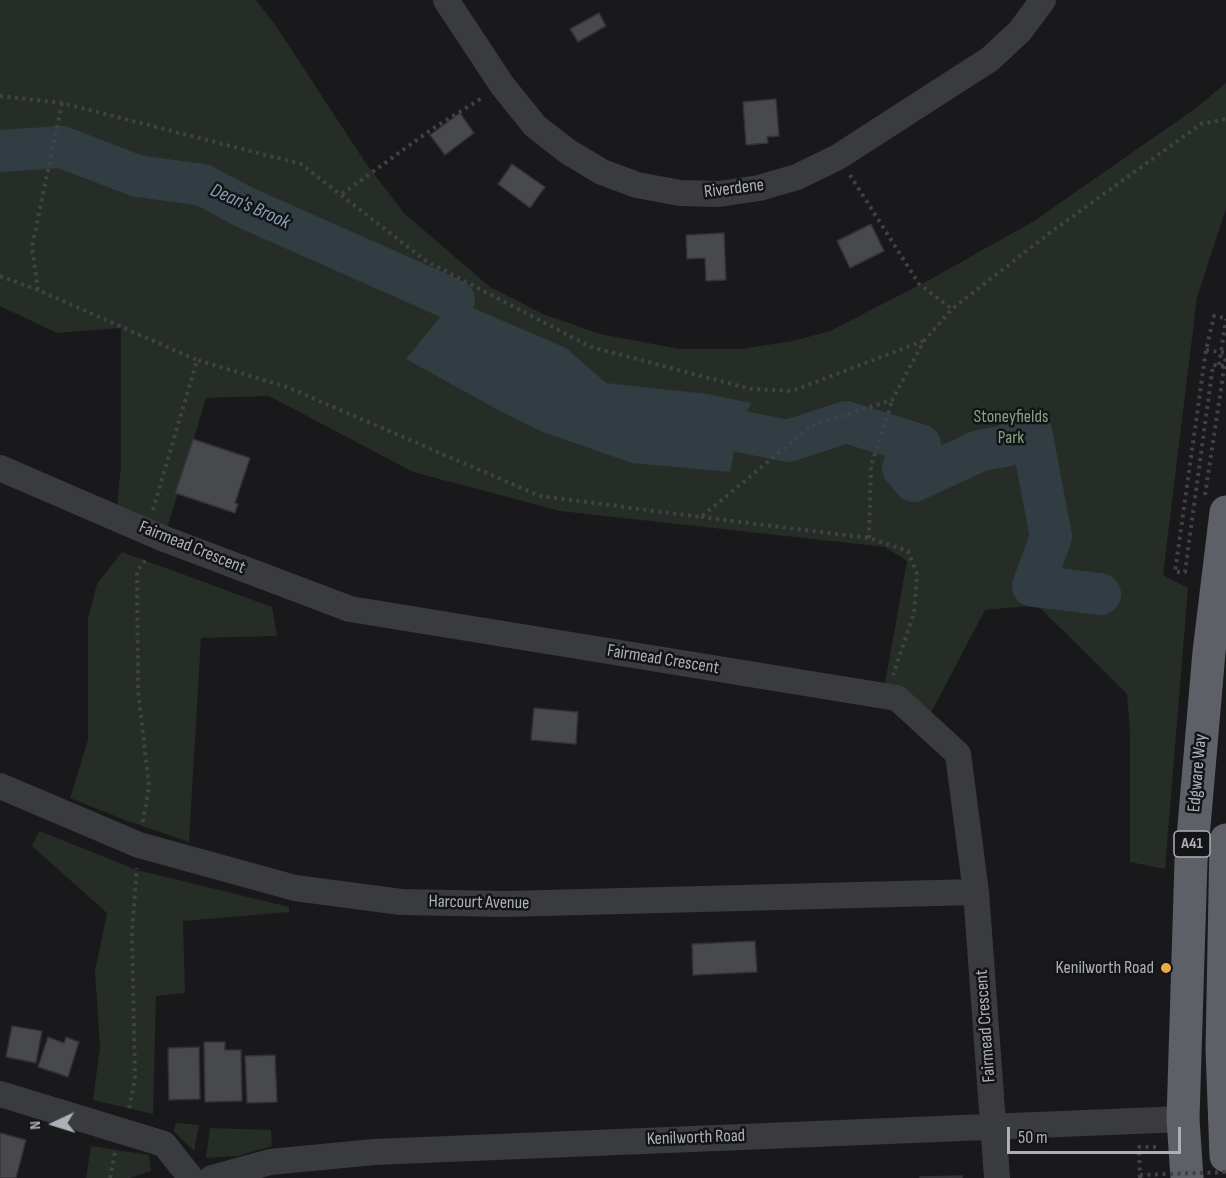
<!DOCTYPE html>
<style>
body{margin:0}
#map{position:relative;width:1226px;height:1178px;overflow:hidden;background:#19191b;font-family:"Sofia Sans Condensed",sans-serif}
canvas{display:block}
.north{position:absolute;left:24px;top:1094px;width:60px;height:60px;-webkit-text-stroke:4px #141416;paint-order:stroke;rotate:266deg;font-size:16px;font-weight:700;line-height:24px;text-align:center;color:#acb1b9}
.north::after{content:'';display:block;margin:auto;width:21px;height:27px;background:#acb1b9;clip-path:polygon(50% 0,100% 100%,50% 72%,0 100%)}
.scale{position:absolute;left:1007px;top:1127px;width:174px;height:27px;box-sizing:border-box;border:3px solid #acb1b9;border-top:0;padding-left:8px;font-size:18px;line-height:21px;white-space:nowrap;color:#acb1b9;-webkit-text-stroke:4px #141416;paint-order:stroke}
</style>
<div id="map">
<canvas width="1226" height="1178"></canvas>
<div class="north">N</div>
<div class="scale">50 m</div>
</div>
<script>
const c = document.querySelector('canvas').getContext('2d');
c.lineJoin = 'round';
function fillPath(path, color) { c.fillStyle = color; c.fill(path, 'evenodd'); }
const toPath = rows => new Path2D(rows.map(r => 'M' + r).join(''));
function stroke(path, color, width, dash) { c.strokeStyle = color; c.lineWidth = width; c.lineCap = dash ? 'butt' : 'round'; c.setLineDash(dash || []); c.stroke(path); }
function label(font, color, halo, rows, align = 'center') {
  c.font = font + ' "Sofia Sans Condensed",sans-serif'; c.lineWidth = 5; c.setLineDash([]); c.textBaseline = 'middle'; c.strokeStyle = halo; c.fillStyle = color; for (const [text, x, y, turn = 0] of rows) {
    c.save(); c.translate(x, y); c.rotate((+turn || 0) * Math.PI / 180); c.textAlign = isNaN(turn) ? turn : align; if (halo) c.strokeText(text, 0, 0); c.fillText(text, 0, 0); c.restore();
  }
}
fillPath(toPath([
 [0,0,256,0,276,26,365,162,404,213,490,287,543,314,600,334,680,349,740,349,793,341,830,331,931,279,1034,221,1196,108,1226,83,1226,209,1197,297,1163,575,1188,588,1165,869,1130,862,1130,731,1127,694,1037,605,985,610,925,724,883,694,907,561,885,547,560,511,413,472,269,396,206,398,164,539,116,517,121,466,121,328,57,333,0,306],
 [122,552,272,607,277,636,201,638,189,842,125,820,70,798,88,740,88,619,97,584],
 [39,831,137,870,289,907,289,912,183,921,185,993,156,996,153,1114,93,1100,100,1047,95,971,107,913,32,846],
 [176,1123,199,1125,194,1151,174,1131],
 [210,1128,271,1130,272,1146,238,1156,206,1158],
 [91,1146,149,1155,151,1171,130,1178,86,1178]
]), '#252d26');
fillPath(toPath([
 [454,300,566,348,606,383,708,394,751,403,738,431,730,472,632,463,543,432,498,410,406,359]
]), '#323c43');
stroke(toPath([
 [0,151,62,147,137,176,203,185,244,207,454,300],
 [738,431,788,441,846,422,920,445,903,468,914,481,979,451,1005,446,1031,431,1051,537,1033,586,1100,594]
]), '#323c43', 42);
const building = toPath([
 [599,13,606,26,578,42,570,29,599,13],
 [776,99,779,136,767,137,768,143,746,145,743,102,776,99],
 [460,113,474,133,445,155,430,135,460,113],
 [512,164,545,187,530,208,498,184,512,164],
 [871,224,884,251,850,268,837,241,871,224],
 [724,233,726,280,706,281,705,258,687,259,686,235,724,233],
 [193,439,250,458,235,503,238,504,235,513,175,493,193,439],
 [534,708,578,712,576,744,531,740,534,708],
 [755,941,757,972,693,975,692,944,755,941],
 [12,1026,42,1031,36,1063,6,1057,12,1026],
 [48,1037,64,1043,66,1037,79,1042,68,1077,38,1067,48,1037],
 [204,1042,225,1042,225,1050,241,1050,242,1101,205,1102,204,1042],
 [199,1047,200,1099,169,1100,168,1048,199,1047],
 [275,1055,277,1102,247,1103,245,1056,275,1055],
 [0,1133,26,1140,16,1178,0,1178,0,1133],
 [962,1176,962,1178,920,1178,920,1177,962,1176]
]);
fillPath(building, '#48494d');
stroke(building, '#333337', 1.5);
stroke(toPath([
 [0,96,62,103,301,164,426,261,591,347,751,389,792,391,923,341],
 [62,103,32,247,38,290,197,360],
 [850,175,919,284,952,309],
 [342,194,432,129,482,98],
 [0,276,38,290],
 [1219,365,1226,319],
 [1224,366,1213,365,1185,572,1175,572,1206,350,1214,316,1226,318],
 [1205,495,1226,356],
 [153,510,197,360,287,387,540,496,701,517,811,426,892,400,924,341,952,309,1051,232,1201,124,1226,119],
 [701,517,869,538,908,551,917,574,914,613,893,675],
 [869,538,871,466,892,401],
 [143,822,149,786,138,690,137,571,147,558],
 [129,1108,135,1079,132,931,137,868],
 [110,1178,115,1152],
 [1140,1178,1139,1147,1158,1147]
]), '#404246', 4, [3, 4.5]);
stroke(toPath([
 [446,0,502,85,535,126,567,151,602,172,637,185,680,193,719,194,759,188,797,177,838,157,990,59,1020,31,1043,0],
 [0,468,162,538,350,609,897,698,958,754,976,892,997,1178],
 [0,786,139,845,295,888,401,902,505,904,976,892],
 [0,1094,164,1144,191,1178],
 [212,1178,270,1162,374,1152,1183,1119]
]), '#3a3b3f', 26);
stroke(toPath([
 [1226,840,1222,1050,1226,1156],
 [1187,1178,1183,1119,1191,861,1209,652,1226,512]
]), '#5e6067', 33);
stroke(toPath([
 [1206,350,1226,353],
 [1140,1175,1226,1172]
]), '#404246', 4, [3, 4.5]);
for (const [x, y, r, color] of [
 [1166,968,6,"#e6ab45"]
]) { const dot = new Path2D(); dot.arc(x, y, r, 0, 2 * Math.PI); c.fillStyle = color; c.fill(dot); stroke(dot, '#141416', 2); }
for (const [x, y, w] of [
 [1192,844,36]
]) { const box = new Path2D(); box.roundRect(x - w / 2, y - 13, w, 26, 4.5); c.fillStyle = '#141416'; c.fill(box); stroke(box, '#acb1b9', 1.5); }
label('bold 16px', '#acb1b9', null, [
 ["A41",1192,844]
]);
label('18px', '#acb1b9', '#141416', [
 ["Riverdene",734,189,-7],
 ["Fairmead Crescent",192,548,22],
 ["Fairmead Crescent",663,660,9],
 ["Edgware Way",1198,773,-85],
 ["Harcourt Avenue",479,903,1],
 ["Fairmead Crescent",986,1026,-94],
 ["Kenilworth Road",696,1138,-2]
]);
label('18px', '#84a385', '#141416', [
 ["Stoneyfields",1011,417],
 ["Park",1011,438]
]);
label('18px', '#acb1b9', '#141416', [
 ["Kenilworth Road",1154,968]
], 'right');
label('italic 20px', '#869eb2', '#141416', [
 ["Dean's Brook",250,207,24]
]);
</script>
